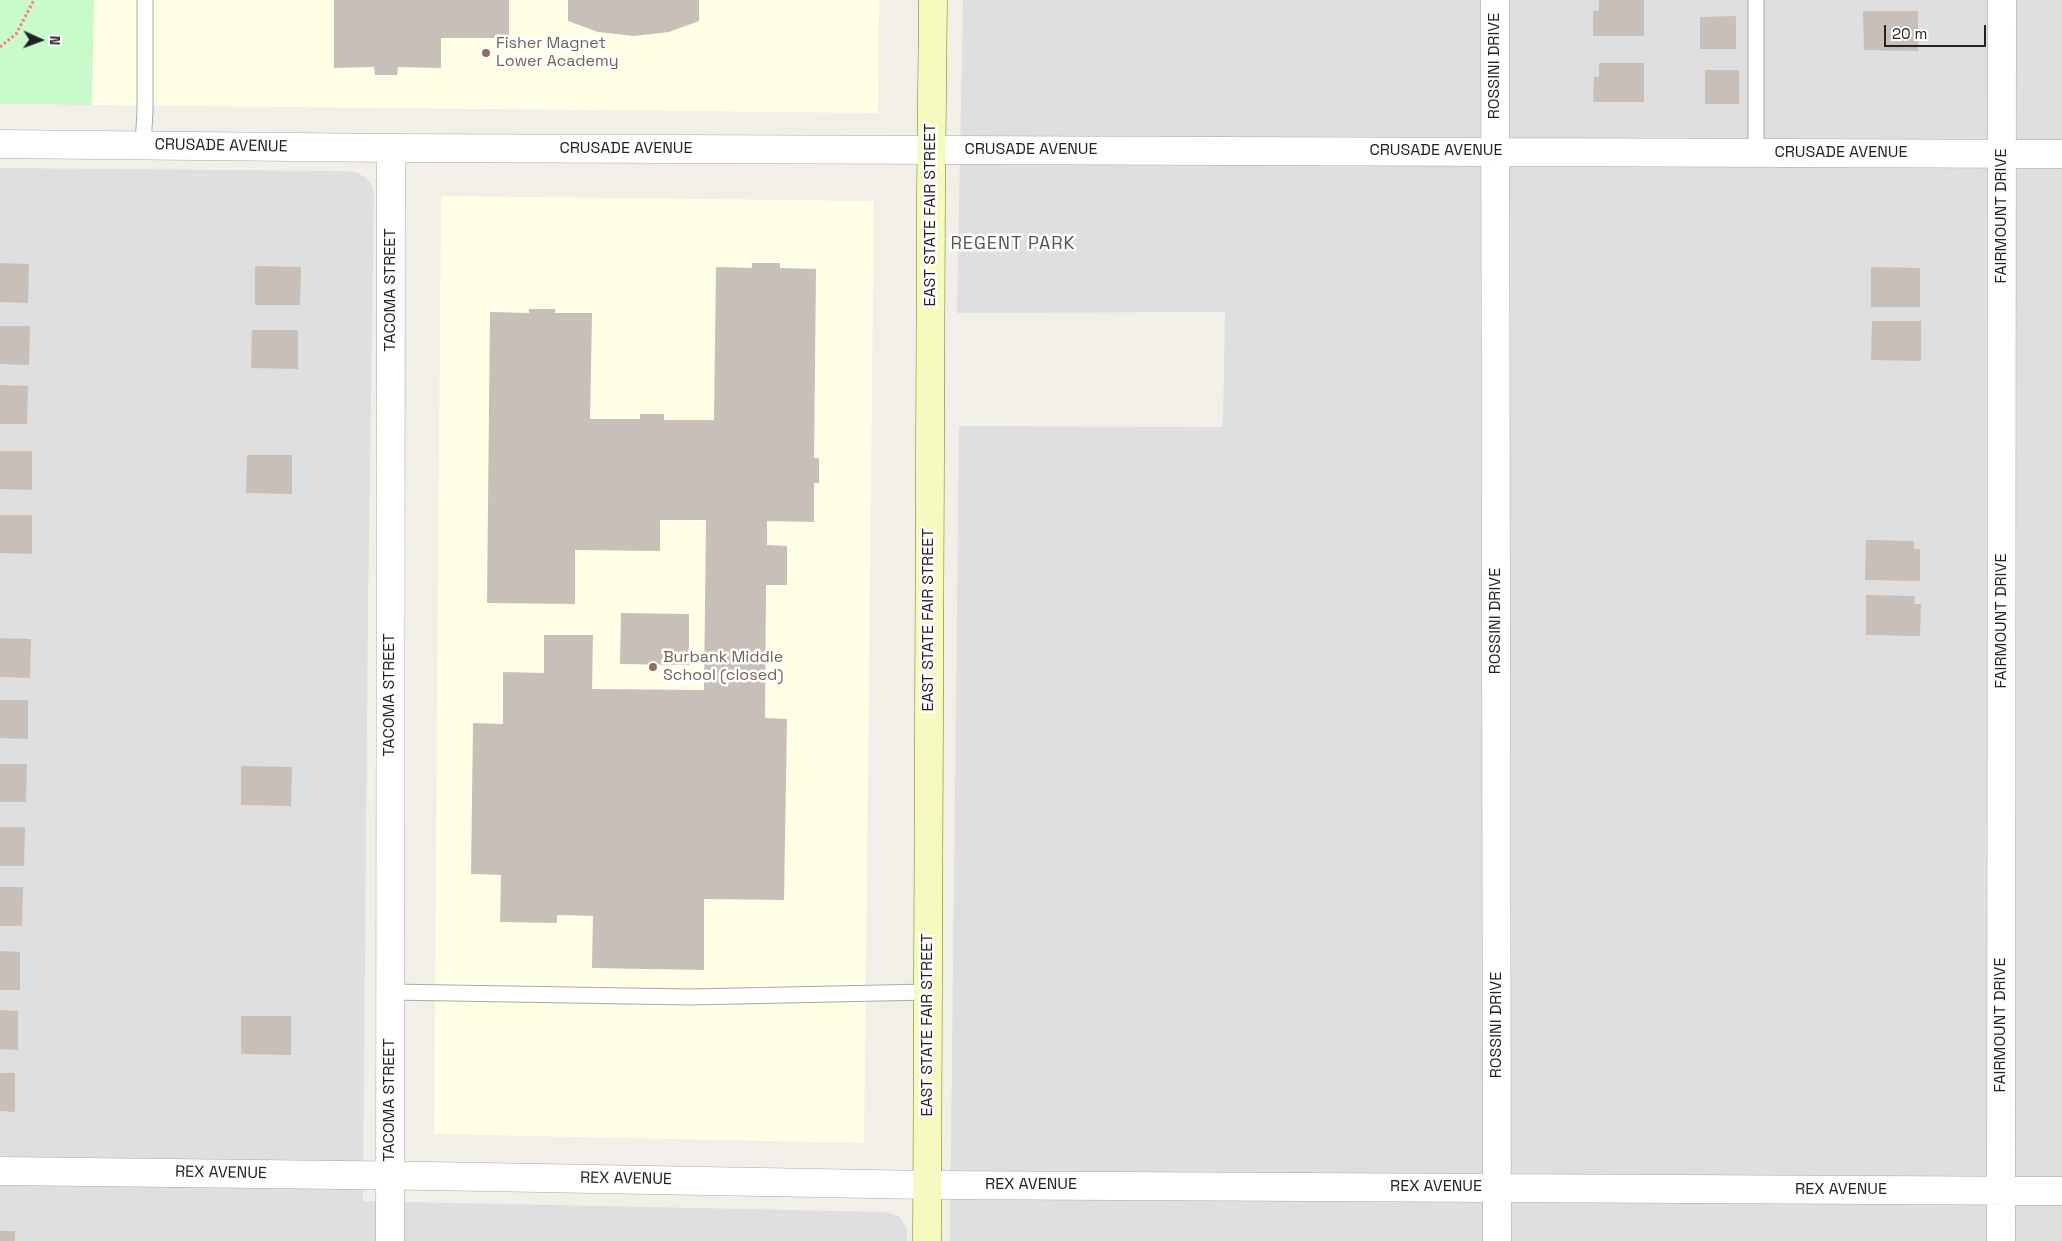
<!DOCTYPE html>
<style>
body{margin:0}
#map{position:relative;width:2062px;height:1241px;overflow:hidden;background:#f2efe9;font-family:"Space Grotesk",sans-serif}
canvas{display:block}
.north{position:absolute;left:15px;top:15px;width:50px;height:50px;-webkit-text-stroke:4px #fff;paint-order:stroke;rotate:92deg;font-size:14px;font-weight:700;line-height:20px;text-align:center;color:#222}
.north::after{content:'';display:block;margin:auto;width:18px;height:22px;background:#222;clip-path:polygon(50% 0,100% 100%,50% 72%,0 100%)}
.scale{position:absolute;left:1884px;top:25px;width:102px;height:22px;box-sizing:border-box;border:2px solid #222;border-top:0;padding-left:6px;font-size:15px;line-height:18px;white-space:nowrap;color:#222;-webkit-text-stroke:4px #fff;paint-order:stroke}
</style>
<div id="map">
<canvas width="2062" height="1241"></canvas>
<div class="north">N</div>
<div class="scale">20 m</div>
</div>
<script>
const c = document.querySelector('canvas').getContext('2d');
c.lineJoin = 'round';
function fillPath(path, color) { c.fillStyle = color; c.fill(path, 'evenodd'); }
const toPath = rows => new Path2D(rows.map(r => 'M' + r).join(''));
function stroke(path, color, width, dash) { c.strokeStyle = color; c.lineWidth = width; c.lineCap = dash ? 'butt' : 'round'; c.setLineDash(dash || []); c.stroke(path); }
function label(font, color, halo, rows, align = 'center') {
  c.font = font + ' "Space Grotesk",sans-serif'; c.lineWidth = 5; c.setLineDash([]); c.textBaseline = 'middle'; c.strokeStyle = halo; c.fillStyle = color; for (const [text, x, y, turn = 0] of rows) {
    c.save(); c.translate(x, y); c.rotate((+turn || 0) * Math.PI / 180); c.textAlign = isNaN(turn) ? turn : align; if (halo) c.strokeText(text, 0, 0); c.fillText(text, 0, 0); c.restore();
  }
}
fillPath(toPath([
 [963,0,2062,0,2062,1241,950,1241,959,426,1223,427,1225,312,957,313],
 [0,168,346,171,358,173,366,178,372,185,374,196,368,603,363,1201,885,1212,899,1216,907,1229,907,1241,0,1241]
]), '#e0dfdf');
fillPath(toPath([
 [94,0,879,0,878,113,92,105],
 [441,196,874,201,864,1143,434,1134]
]), '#ffffe5');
fillPath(toPath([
 [0,0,94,0,92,105,0,104]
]), '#c8facc');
fillPath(toPath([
 [334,0,509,0,509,38,441,38,441,68,398,67,397,75,375,75,374,67,334,68],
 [568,0,699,0,699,21,669,32,634,36,598,32,568,21],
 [1599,0,1644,0,1644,36,1593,36,1593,11,1599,10],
 [1863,11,1918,11,1918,51,1864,50],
 [1736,16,1736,49,1700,49,1700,17],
 [1599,63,1644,63,1644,102,1593,102,1594,77,1599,77],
 [1705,70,1739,70,1739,104,1705,104],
 [0,263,29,264,28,303,0,302],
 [752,263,780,263,780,268,816,269,814,458,819,458,819,483,814,483,814,522,767,521,767,545,787,546,787,585,766,585,765,718,787,719,784,900,704,899,704,970,592,968,593,916,557,915,557,923,500,922,501,875,471,874,473,723,503,724,503,672,544,673,544,635,593,635,592,689,704,690,706,520,660,520,660,551,575,550,575,604,487,603,490,312,529,313,529,309,555,309,555,313,592,313,590,419,640,419,640,414,664,414,664,420,714,420,716,267,752,268],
 [255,266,301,267,300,305,255,305],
 [1871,267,1920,268,1920,307,1871,307],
 [1872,321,1921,321,1921,361,1871,360],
 [0,326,30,326,29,365,0,364],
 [252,330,298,330,298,369,251,368],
 [0,385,28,386,27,424,0,424],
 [0,451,32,451,32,490,0,489],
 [247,455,292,455,292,494,246,493],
 [0,515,32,515,32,554,0,553],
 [1866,540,1914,541,1914,549,1920,549,1920,581,1865,580],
 [1866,595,1915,596,1914,604,1921,604,1920,636,1866,635],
 [621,613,689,614,689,665,620,664],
 [0,638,31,639,30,678,0,677],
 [0,700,28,700,28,739,0,738],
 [0,764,27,764,26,802,0,802],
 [241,766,292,767,291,806,241,805],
 [0,827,25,827,24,866,0,866],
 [0,887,23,887,22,926,0,926],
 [0,951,20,952,20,990,0,990],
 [0,1010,18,1011,18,1050,0,1049],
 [241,1016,291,1016,291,1055,241,1054],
 [0,1073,15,1073,15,1112,0,1111],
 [0,1231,15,1231,15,1241,0,1241]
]), '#c7bfb8');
const lane = toPath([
 [143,146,145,110,145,0],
 [1756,152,1756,0],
 [390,992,690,997,928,992]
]);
const street = toPath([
 [1495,0,1497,1241],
 [0,144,391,148,2062,154],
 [0,1171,428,1176,927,1185,2062,1191],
 [390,1241,391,148],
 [2001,1241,2002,0]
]);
const secondary = toPath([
 [927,1241,931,195,933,0]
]);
stroke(lane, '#a9a9a9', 17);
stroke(street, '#a9a9a9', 29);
stroke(secondary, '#707d05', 29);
stroke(toPath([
 [0,47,16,34,34,0]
]), '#fa8072', 3, [2.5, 2.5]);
stroke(lane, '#fff', 15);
stroke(street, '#fff', 28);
stroke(secondary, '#f7fabf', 28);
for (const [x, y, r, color] of [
 [486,53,5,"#8d6e63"],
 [653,667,5,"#8d6e63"]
]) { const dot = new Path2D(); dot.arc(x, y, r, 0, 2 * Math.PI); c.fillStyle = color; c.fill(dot); stroke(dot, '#fff', 2); }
label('16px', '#785e54', '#fff', [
 ["Fisher Magnet",496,44],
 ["Lower Academy",496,62],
 ["Burbank Middle",663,658],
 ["School (closed)",663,676]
], 'left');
label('16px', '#222', '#fff', [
 ["ROSSINI DRIVE",1495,66,-90],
 ["CRUSADE AVENUE",221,146,1],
 ["CRUSADE AVENUE",626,149],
 ["CRUSADE AVENUE",1031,150],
 ["CRUSADE AVENUE",1436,151],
 ["CRUSADE AVENUE",1841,153],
 ["EAST STATE FAIR STREET",931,215,-90],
 ["FAIRMOUNT DRIVE",2002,216,-90],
 ["TACOMA STREET",391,290,-90],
 ["EAST STATE FAIR STREET",929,620,-90],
 ["ROSSINI DRIVE",1496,621,-90],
 ["FAIRMOUNT DRIVE",2002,621,-90],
 ["TACOMA STREET",390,695,-90],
 ["EAST STATE FAIR STREET",928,1025,-90],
 ["ROSSINI DRIVE",1497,1025,-90],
 ["FAIRMOUNT DRIVE",2001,1025,-90],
 ["TACOMA STREET",390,1100,-90],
 ["REX AVENUE",221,1173,1],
 ["REX AVENUE",626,1179,1],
 ["REX AVENUE",1031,1185],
 ["REX AVENUE",1436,1187],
 ["REX AVENUE",1841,1190]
]);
c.letterSpacing = '1px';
label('18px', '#555', '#fff', [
 ["REGENT PARK",1013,244]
]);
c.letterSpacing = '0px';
</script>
